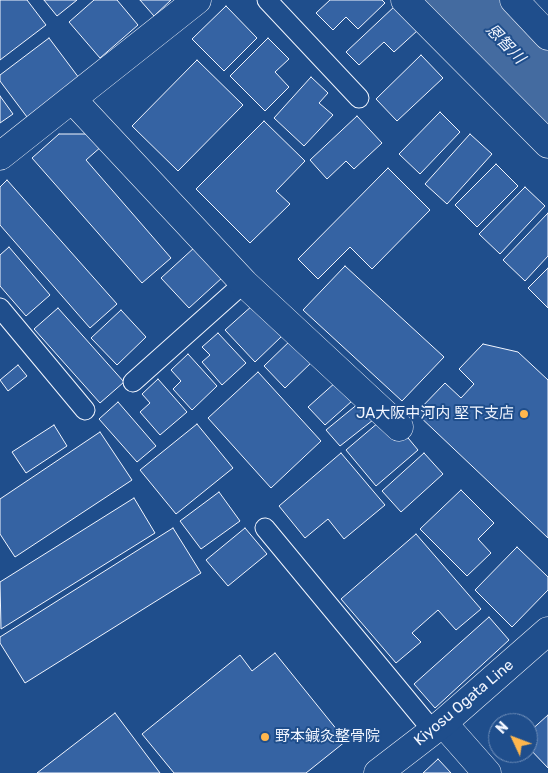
<!DOCTYPE html>
<meta charset="utf-8">
<style>
body{margin:0}
#map{position:relative;width:548px;height:773px;overflow:hidden;background:#1f4e8c;font-family:Rubik,sans-serif}
canvas{display:block}
.north{position:absolute;left:488px;top:713px;width:50px;height:50px;box-sizing:border-box;background:#1f4e8c;border:1px solid #7391ba;border-radius:50%;rotate:313deg;font-size:14px;font-weight:700;line-height:20px;text-align:center;color:#f2f6ff}
.north::after{content:'';display:block;margin:auto;width:18px;height:22px;background:#ffb74d;clip-path:polygon(50% 0,100% 100%,50% 72%,0 100%)}
</style>
<div id="map">
<canvas width="548" height="773"></canvas>
<div class="north">N</div>
</div>
<script>
const c = document.querySelector('canvas').getContext('2d');
c.lineJoin = 'round';
const toPath = rows => new Path2D(rows.map(r => 'M' + r).join(''));
function stroke(path, color, width, dash) { c.strokeStyle = color; c.lineWidth = width; c.lineCap = dash ? 'butt' : 'round'; c.setLineDash(dash || []); c.stroke(path); }
function fillPath(path, color) { c.fillStyle = color; c.fill(path, 'evenodd'); }
function label(font, color, halo, rows, align = 'center') {
  c.font = font + ' Rubik,"Noto Sans JP",sans-serif'; c.lineWidth = 4; c.setLineDash([]); c.textBaseline = 'middle'; c.strokeStyle = halo; c.fillStyle = color; for (const [text, x, y, turn = 0] of rows) {
    c.save(); c.translate(x, y); c.rotate((+turn || 0) * Math.PI / 180); c.textAlign = isNaN(turn) ? turn : align; if (halo) c.strokeText(text, 0, 0); c.fillText(text, 0, 0); c.restore();
  }
}
stroke(toPath([
 [462,0,548,89]
]), '#446ba0', 75);
const building = toPath([
 [0,0,27,0,46,25,0,60,0,0],
 [44,0,77,0,57,16,44,0],
 [94,0,117,0,138,25,100,58,69,22,94,0],
 [140,0,171,0,154,16,140,0],
 [330,0,382,0,385,3,358,29,346,17,333,30,316,13,330,0],
 [226,6,257,38,224,71,192,39,226,6],
 [395,6,418,30,394,52,384,42,359,65,346,52,395,6],
 [49,38,79,78,27,117,0,81,0,75,49,38],
 [268,38,289,59,275,72,289,87,265,111,230,76,268,38],
 [421,55,443,78,397,121,376,99,421,55],
 [197,60,243,105,178,171,132,126,197,60],
 [311,77,328,93,319,103,333,115,304,146,274,118,311,77],
 [0,96,13,114,0,123,0,96],
 [440,112,460,132,420,174,399,154,440,112],
 [357,116,382,143,354,169,346,161,327,179,310,160,357,116],
 [264,121,305,161,276,191,290,204,250,243,196,189,264,121],
 [59,134,91,134,102,146,86,160,171,258,142,283,32,158,59,134],
 [470,134,492,154,447,204,425,184,470,134],
 [496,164,518,186,477,227,455,205,496,164],
 [388,168,430,210,372,269,350,247,318,279,298,259,388,168],
 [7,180,117,304,90,328,0,225,0,187,7,180],
 [525,187,545,206,500,254,479,234,525,187],
 [548,213,548,256,525,281,503,260,548,213],
 [9,247,50,295,26,316,0,286,0,255,9,247],
 [195,247,223,277,189,308,161,278,195,247],
 [345,266,444,357,402,401,303,310,345,266],
 [548,268,548,308,528,288,548,268],
 [253,305,282,336,255,362,225,330,253,305],
 [58,308,124,382,100,403,34,329,58,308],
 [121,310,146,337,117,365,91,338,121,310],
 [218,333,246,363,222,385,202,362,210,355,202,347,218,333],
 [293,338,314,360,285,388,264,366,293,338],
 [483,344,518,352,548,380,548,538,416,413,445,383,461,398,474,384,459,369,483,344],
 [188,354,217,386,192,410,173,389,181,381,171,370,188,354],
 [18,365,27,376,8,391,0,380,18,365],
 [258,372,321,441,271,488,208,418,258,372],
 [158,379,187,412,160,435,140,412,150,403,142,394,158,379],
 [336,382,352,401,325,425,308,407,336,382],
 [118,402,156,446,137,462,99,419,118,402],
 [359,403,373,420,340,446,326,430,359,403],
 [379,422,395,441,404,433,418,450,376,486,346,450,379,422],
 [197,424,233,468,176,514,140,470,197,424],
 [54,425,67,446,26,473,12,452,54,425],
 [100,432,132,480,15,557,0,534,0,499,100,432],
 [341,453,385,505,344,539,328,519,305,538,279,506,341,453],
 [424,453,443,474,401,512,382,491,424,453],
 [461,490,494,523,478,539,491,553,467,576,420,529,461,490],
 [219,492,240,521,201,549,180,521,219,492],
 [134,498,155,533,1,629,0,582,134,498],
 [173,528,201,573,25,683,0,643,0,637,173,528],
 [245,528,267,554,228,586,206,560,245,528],
 [416,534,481,609,456,630,438,610,412,633,421,642,396,663,341,599,416,534],
 [517,547,548,577,548,590,512,627,475,590,517,547],
 [489,617,509,640,435,708,414,684,489,617],
 [275,653,346,741,306,773,174,773,142,734,240,655,252,671,275,653],
 [115,713,160,773,37,773,115,713],
 [548,715,548,768,528,747,528,733,548,715],
 [438,759,451,773,423,773,438,759]
]);
fillPath(building, '#3563a3');
stroke(building, '#f2f6ff', 1);
const lane = toPath([
 [267,0,359,98],
 [0,308,85,410],
 [133,382,244,283],
 [265,528,433,731]
]);
const street = toPath([
 [405,0,548,144],
 [514,0,548,36],
 [72,99,244,283,399,427],
 [0,156,197,0],
 [443,723,487,773]
]);
const secondary = toPath([
 [378,773,443,723,548,631]
]);
stroke(lane, '#f2f6ff', 21);
stroke(street, '#f2f6ff', 29);
stroke(secondary, '#f2f6ff', 29);
stroke(lane, '#1f4e8c', 19);
stroke(street, '#1f4e8c', 28);
stroke(secondary, '#1f4e8c', 28);
for (const [x, y, r, color] of [
 [524,414,5,"#ffb74d"],
 [265,737,5,"#ffb74d"]
]) { const dot = new Path2D(); dot.arc(x, y, r, 0, 2 * Math.PI); c.fillStyle = color; c.fill(dot); stroke(dot, '#1f4e8c', 2); }
label('15px', '#f2f6ff', '#1f4e8c', [
 ["JA大阪中河内 堅下支店",514,414],
 ["野本鍼灸整骨院",275,737,"left"]
], 'right');
label('15px', '#f2f6ff', '#1f4e8c', [
 ["Kiyosu Ogata Line",464,703,-40]
]);
label('italic 16px', '#f2f6ff', '#1f4e8c', [
 ["恩智川",505,44,46]
]);
</script>
